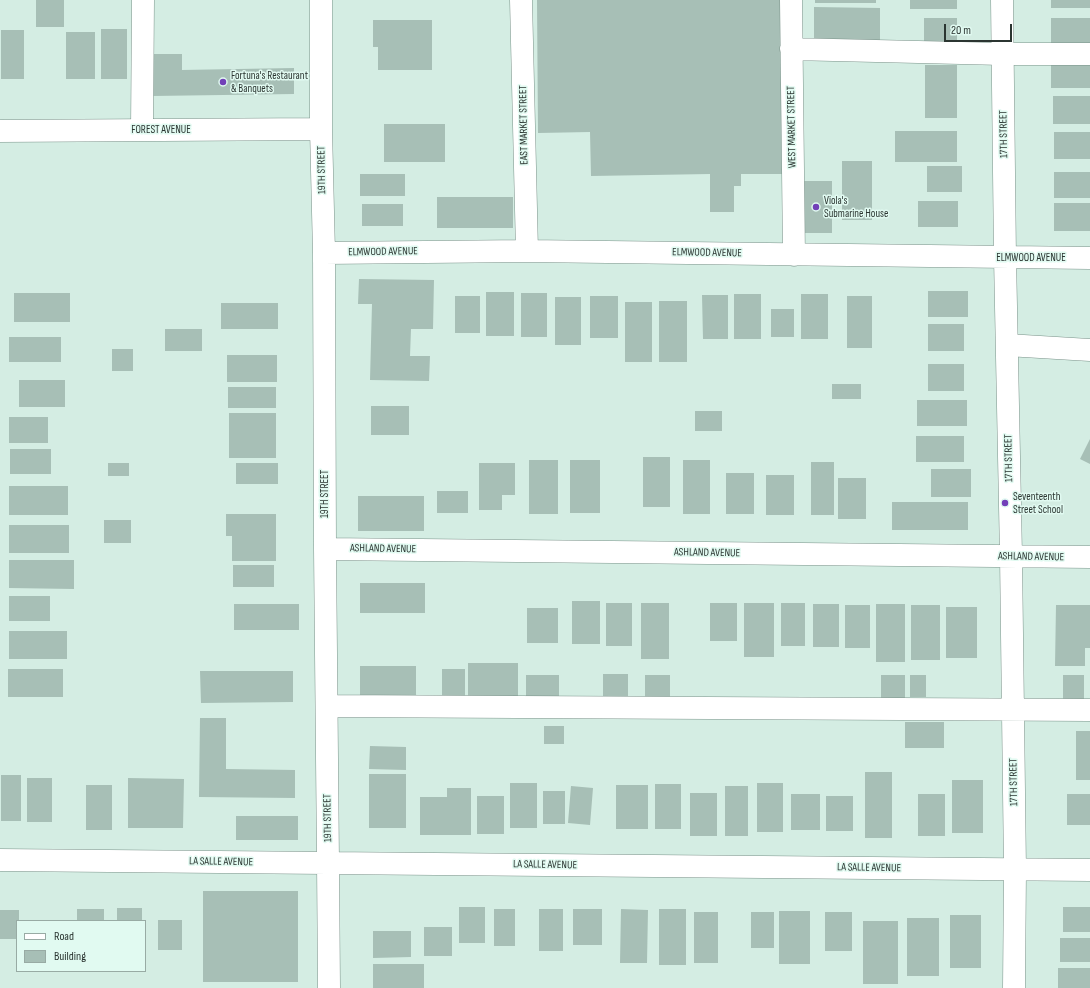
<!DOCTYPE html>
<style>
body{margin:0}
#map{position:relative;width:1090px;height:988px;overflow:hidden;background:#d4ede3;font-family:"Sofia Sans Condensed",sans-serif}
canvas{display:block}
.legend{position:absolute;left:16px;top:920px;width:130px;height:52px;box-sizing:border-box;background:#e1faf1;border:1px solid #98aba4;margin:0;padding:5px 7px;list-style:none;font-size:12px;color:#2b3531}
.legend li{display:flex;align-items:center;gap:8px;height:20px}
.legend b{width:20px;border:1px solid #98aba4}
.scale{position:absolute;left:944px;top:24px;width:68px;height:18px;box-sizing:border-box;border:2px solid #2b3531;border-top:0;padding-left:5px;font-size:12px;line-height:14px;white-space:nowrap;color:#2b3531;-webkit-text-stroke:3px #e1faf1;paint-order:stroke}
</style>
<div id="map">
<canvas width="1090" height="988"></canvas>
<ul class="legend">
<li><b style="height:5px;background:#fff"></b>Road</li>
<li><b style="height:11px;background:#a7bfb6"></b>Building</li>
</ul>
<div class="scale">20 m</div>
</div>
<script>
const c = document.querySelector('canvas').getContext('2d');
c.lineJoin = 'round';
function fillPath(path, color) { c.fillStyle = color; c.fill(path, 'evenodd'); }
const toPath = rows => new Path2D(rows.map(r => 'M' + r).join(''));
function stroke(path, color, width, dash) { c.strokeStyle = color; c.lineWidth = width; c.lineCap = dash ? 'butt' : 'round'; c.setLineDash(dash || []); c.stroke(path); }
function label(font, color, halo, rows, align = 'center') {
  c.font = font + ' "Sofia Sans Condensed",sans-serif'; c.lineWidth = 3; c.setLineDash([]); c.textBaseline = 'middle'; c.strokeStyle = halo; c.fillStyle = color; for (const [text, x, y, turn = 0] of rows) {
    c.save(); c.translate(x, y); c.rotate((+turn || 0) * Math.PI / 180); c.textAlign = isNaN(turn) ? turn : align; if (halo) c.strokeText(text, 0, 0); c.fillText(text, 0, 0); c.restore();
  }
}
fillPath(toPath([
 [36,0,64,0,64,27,36,27],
 [537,0,780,0,782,174,741,174,741,186,734,186,734,212,710,212,710,174,591,176,590,132,538,133],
 [815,0,876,0,876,3,815,3],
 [910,0,957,0,957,9,910,9],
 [1051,0,1090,0,1090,8,1051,8],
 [814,7,880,8,880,41,814,43],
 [924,18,957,18,957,44,924,44],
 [1051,18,1090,18,1090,44,1051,44],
 [373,20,432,20,432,70,378,70,378,47,373,47],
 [101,29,127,29,127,79,101,79],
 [1,30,24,30,24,79,1,79],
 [66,32,95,32,95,79,66,79],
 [151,54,182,54,182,70,294,68,294,94,152,96],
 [1051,61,1090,61,1090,88,1051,88],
 [925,65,957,65,957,118,925,118],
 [1053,96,1090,96,1090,124,1053,124],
 [384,124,445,124,445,162,384,162],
 [895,131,957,131,957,162,895,162],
 [1054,132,1090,132,1090,159,1054,159],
 [842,161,872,161,872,220,842,220],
 [927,166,962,166,962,192,927,192],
 [1054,172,1090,172,1090,198,1054,198],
 [360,174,405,174,405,196,360,196],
 [801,181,832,181,832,233,801,233],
 [437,197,513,197,513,228,437,228],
 [918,201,958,201,958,227,918,227],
 [1054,203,1090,203,1090,231,1054,231],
 [362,204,403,204,403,226,362,226],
 [359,279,434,280,433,329,411,329,410,356,430,356,429,381,370,380,372,304,358,304],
 [928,291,968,291,968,317,928,317],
 [486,292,514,292,514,336,486,336],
 [14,293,70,293,70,322,14,322],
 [521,293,547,293,547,337,521,337],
 [734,294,761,294,761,339,734,339],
 [801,294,828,294,828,339,801,339],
 [702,295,728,295,728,339,703,339],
 [455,296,480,296,480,333,455,333],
 [590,296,618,296,618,338,590,338],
 [847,296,872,296,872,348,847,348],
 [555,297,581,297,581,345,555,345],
 [659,301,687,301,687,362,659,362],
 [625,302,652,302,652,362,625,362],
 [221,303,278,303,278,329,221,329],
 [771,309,794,309,794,337,771,337],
 [928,324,964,324,964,351,928,351],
 [165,329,202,329,202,351,165,351],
 [9,337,61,337,61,362,9,362],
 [112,349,133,349,133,371,112,371],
 [227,355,277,355,277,382,227,382],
 [928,364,964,364,964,391,928,391],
 [19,380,65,380,65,407,19,407],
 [832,384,861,384,861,399,832,399],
 [228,387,276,387,276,408,228,408],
 [917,400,967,400,967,426,917,426],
 [371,406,409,406,409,435,371,435],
 [695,411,722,411,722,431,695,431],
 [229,413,276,413,276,458,229,458],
 [9,417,48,417,48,443,9,443],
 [916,436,964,436,964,462,916,462],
 [1090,439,1090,464,1080,459],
 [10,449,51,449,51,474,10,474],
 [643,457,670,457,670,507,643,507],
 [529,460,558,460,558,514,529,514],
 [570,460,600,460,600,513,570,513],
 [683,460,710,460,710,514,683,514],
 [811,462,834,462,834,515,811,515],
 [108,463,129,463,129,476,108,476],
 [236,463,278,463,278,484,236,484],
 [479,463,515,463,515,495,502,495,502,510,479,510],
 [931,469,971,469,971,497,931,497],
 [726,473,754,473,754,514,726,514],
 [766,475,794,475,794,515,766,515],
 [838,478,866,478,866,519,838,519],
 [9,486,68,486,68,515,9,515],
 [437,491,468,491,468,513,437,513],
 [358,496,424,496,424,531,358,531],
 [892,502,968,502,968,530,892,530],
 [226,514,276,514,276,561,232,561,232,536,226,536],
 [104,520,131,520,131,543,104,543],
 [9,525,69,525,69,553,9,553],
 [9,560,74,560,74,589,9,588],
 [233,565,274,565,274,587,233,587],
 [360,583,425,583,425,613,360,613],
 [9,596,50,596,50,621,9,621],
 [572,601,600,601,600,644,572,644],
 [606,603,632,603,632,646,606,646],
 [641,603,669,603,669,659,641,659],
 [710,603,737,603,737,641,710,641],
 [744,603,774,603,774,657,744,657],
 [781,603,805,603,805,646,781,646],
 [234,604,299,604,299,630,234,630],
 [813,604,839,604,839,647,813,647],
 [876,604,905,604,905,662,876,662],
 [845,605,870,605,870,648,845,648],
 [911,605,940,605,940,660,911,660],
 [1056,605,1090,605,1090,648,1085,648,1085,666,1055,666],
 [946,607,977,607,977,658,946,658],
 [527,608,558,608,558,643,527,643],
 [9,631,67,631,67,659,9,659],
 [468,663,518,663,518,698,468,698],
 [360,666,416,666,416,700,360,699],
 [8,669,63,669,63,697,8,697],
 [442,669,465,669,465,696,442,696],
 [200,671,293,671,293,702,201,703],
 [603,674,628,674,628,700,603,700],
 [526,675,559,675,559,697,526,697],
 [645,675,670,675,670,698,645,698],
 [881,675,905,675,905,698,881,698],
 [910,675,926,675,926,697,910,697],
 [1063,675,1084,675,1084,704,1063,704],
 [200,718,226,718,226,769,295,770,295,798,199,797],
 [905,722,944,722,944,748,905,748],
 [544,726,564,726,564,744,544,744],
 [1076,731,1090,731,1090,780,1076,780],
 [370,746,406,747,406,770,369,769],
 [865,772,892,772,892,838,865,838],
 [369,774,406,774,406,828,369,828],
 [1,775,21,775,21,821,1,821],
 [27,778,52,778,52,822,27,822],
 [128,778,184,779,183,828,128,828],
 [952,780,983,780,983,833,952,833],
 [510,783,537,783,537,828,510,828],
 [757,783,783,783,783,832,757,832],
 [655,784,681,784,681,829,655,829],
 [86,785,112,785,112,830,86,830],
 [616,785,648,785,648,829,616,829],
 [571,786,593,788,590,825,568,823],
 [725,786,748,786,748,836,725,836],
 [447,788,471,788,471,835,420,835,420,797,447,797],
 [543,791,565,791,565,824,543,824],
 [690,793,717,793,717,836,690,836],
 [791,794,820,794,820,830,791,830],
 [918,794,945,794,945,836,918,836],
 [1067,794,1090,794,1090,825,1067,825],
 [477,796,504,796,504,834,477,834],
 [826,796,853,796,853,831,826,831],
 [236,816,298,816,298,840,236,840],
 [203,891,298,891,298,982,203,982],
 [459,907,485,907,485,943,459,943],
 [1063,907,1090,907,1090,932,1063,932],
 [117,908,142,908,142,921,117,921],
 [77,909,104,909,104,921,77,921],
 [494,909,515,909,515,946,494,946],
 [539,909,563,909,563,951,539,951],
 [573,909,602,909,602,945,573,945],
 [621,909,648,910,647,963,620,963],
 [659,909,686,909,686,965,659,965],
 [0,910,19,910,19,921,17,921,17,939,0,939],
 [779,911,810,911,810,964,779,964],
 [694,912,718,912,718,963,694,963],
 [751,912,774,912,774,948,751,948],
 [825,912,852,912,852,951,825,951],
 [950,915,981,915,981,968,950,968],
 [907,918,939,918,939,976,907,976],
 [158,920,182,920,182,950,158,950],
 [863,921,898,921,898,984,863,984],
 [424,927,452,927,452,956,424,956],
 [373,931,411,931,411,957,373,958],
 [1060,938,1090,938,1090,962,1060,962],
 [373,964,424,964,424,988,373,988],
 [1058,968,1090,968,1090,988,1058,988]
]), '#a7bfb6');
const minor = toPath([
 [321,0,321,129,324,253,325,549,328,863,329,988],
 [521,0,527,251],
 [791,0,794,255],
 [1002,0,1005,257,1011,556,1015,870,1014,988],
 [791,49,1003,54,1090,54],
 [142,130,143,0],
 [0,131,321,129],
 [324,253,527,251,1090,258],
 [1007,345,1090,350],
 [325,549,1090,557],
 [327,706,1090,710],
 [0,860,1090,870]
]);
stroke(minor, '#7b938a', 23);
stroke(minor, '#fff', 22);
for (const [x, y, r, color] of [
 [223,82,4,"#7240b8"],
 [816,207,4,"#7240b8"],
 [1005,503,4,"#7240b8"]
]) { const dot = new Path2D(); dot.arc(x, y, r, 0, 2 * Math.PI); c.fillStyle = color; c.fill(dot); stroke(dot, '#e1faf1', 1.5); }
label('11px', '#2b3531', '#e1faf1', [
 ["Fortuna's Restaurant",231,76],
 ["& Banquets",231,89],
 ["Viola's",824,201],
 ["Submarine House",824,214],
 ["Seventeenth",1013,497],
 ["Street School",1013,510]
], 'left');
label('11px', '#2b3531', '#e1faf1', [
 ["EAST MARKET STREET",524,125,-91],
 ["WEST MARKET STREET",792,127,-91],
 ["FOREST AVENUE",161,130],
 ["17TH STREET",1004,134,-91],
 ["19TH STREET",322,170,-91],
 ["ELMWOOD AVENUE",383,252,-1],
 ["ELMWOOD AVENUE",707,253,1],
 ["ELMWOOD AVENUE",1031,258],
 ["17TH STREET",1009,458,-91],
 ["19TH STREET",325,494,-90],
 ["ASHLAND AVENUE",383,549,1],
 ["ASHLAND AVENUE",707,553,1],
 ["ASHLAND AVENUE",1031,557,1],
 ["17TH STREET",1014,782,-91],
 ["19TH STREET",328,818,-91],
 ["LA SALLE AVENUE",221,862,1],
 ["LA SALLE AVENUE",545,865,1],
 ["LA SALLE AVENUE",869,868,1]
]);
</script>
